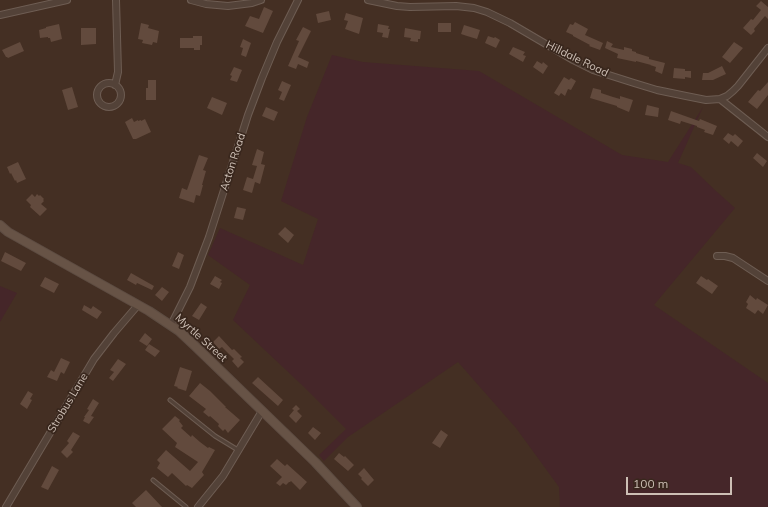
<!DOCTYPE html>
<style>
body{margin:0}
#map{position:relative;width:768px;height:507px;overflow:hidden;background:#442f23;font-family:Mulish,sans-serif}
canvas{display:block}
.scale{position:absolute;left:626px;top:477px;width:106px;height:18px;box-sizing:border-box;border:2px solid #cdbfb5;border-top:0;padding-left:5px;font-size:12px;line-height:14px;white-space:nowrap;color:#cdbfb5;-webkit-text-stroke:3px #39271d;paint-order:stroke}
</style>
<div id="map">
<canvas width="768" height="507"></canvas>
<div class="scale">100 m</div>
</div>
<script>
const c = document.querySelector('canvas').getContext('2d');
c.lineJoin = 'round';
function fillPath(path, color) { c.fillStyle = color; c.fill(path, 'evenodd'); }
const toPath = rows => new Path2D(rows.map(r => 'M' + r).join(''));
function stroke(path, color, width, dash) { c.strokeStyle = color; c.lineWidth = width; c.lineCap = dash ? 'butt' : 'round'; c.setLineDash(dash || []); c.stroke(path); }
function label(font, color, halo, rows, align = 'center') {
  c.font = font + ' Mulish,sans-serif'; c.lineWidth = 3.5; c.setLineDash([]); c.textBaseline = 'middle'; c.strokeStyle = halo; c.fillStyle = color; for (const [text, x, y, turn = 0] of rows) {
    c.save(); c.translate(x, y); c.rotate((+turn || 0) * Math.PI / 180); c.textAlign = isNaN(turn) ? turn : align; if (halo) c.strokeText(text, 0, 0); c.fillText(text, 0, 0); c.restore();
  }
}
fillPath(toPath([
 [332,55,363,62,479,71,622,155,668,162,703,107,678,163,691,167,716,191,735,208,654,305,768,383,768,507,560,507,559,487,516,428,458,362,348,437,324,461,319,455,346,429,303,386,233,320,250,285,208,255,220,228,303,265,318,219,281,201,307,117],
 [0,286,17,293,0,322]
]), '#452629');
fillPath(toPath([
 [761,1,768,7,768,19,765,16,754,29,755,31,751,35,743,28,751,19,753,20,761,10,756,6],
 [264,7,273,11,263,33,245,26,250,16,259,19],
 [329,11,331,20,318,23,316,14],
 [346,13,363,18,359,34,345,29,348,21,344,20],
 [575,22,588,29,585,35,603,43,600,50,589,46,590,45,573,36,573,35,566,32,570,24,573,25],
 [141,23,149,25,148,28,159,31,157,43,153,42,152,45,142,43,143,40,138,39],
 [438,23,451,23,451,32,438,32],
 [59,24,62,39,51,42,50,38,48,38,48,37,40,38,39,30,46,28,46,27],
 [378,24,389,26,388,29,390,29,388,38,382,37,383,33,377,32],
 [464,25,480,30,477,39,467,36,461,34],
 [303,27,311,31,298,57,309,62,307,68,298,64,296,69,288,66,299,41,296,40],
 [81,28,96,28,96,44,81,45],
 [405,28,421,31,420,39,418,39,418,42,410,41,411,38,404,37],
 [193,36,202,36,202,45,200,45,200,50,194,50,194,48,180,48,180,38,193,38],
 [488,36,494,38,495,37,500,40,496,48,485,43],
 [243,39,251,43,246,57,241,55,243,48,240,47],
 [607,41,613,44,611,47,624,50,624,47,632,49,632,51,636,52,636,53,649,57,649,59,665,63,662,74,655,71,656,67,650,65,651,65,636,61,636,62,617,58,618,54,605,48],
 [20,42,24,51,8,58,7,57,6,57,2,50],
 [734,42,743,48,730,63,722,57],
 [513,47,525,52,523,55,526,56,523,62,509,54],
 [537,61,542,64,543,62,548,66,543,74,533,67],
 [722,66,726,74,713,80,702,80,703,73,708,73],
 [234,67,242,70,237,82,230,80,232,76,230,75],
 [674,68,685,69,685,71,691,71,691,78,685,77,685,79,673,78],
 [564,77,569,80,571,78,576,81,571,90,568,89,565,96,561,93,559,96,554,93],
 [148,80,156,80,156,100,146,100,146,88,148,88],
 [282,81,291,85,284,101,279,99,282,92,278,90],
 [768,82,768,95,757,109,748,102,758,90,760,91],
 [72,87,78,107,68,110,62,90],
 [593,88,601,90,601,93,613,97,620,99,620,96,633,100,629,112,617,107,617,106,590,98],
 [212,97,227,103,222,115,207,108],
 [647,105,659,108,658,117,645,115],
 [266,107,278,112,274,121,262,116],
 [671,111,699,121,700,119,717,126,713,135,704,132,705,130,697,127,697,126,681,121,680,124,668,120],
 [132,118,134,122,138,120,138,121,141,120,141,121,145,119,151,132,136,139,133,139,125,122],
 [728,133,733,136,735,134,743,141,738,147,731,141,729,144,723,139],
 [257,149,264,152,261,164,265,165,260,184,255,182,252,193,243,190,247,177,253,179,257,166,252,165],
 [757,153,767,161,763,167,753,158],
 [199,155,208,158,203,170,206,171,202,185,203,185,200,196,196,195,194,203,179,198,182,188,187,190],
 [18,162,26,179,17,183,16,180,15,181,11,173,10,174,7,167],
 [32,194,35,197,37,194,39,196,40,195,44,199,43,200,44,201,41,204,47,209,40,216,30,207,31,205,26,200],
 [237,207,246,209,243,220,234,218],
 [285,227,294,235,288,243,278,234],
 [5,252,26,263,21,271,1,261],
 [178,252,184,255,179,269,172,266],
 [131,273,154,286,152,290,137,283,136,285,127,280],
 [215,276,222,280,220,282,222,283,219,289,210,284],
 [701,276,707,280,708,279,718,286,712,294,696,283],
 [45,277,59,284,54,293,40,286],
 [162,287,169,292,162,301,155,295],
 [750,295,756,300,757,298,768,305,763,314,758,310,755,314,746,308,748,304,746,302],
 [201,303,207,307,199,320,192,316],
 [84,305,91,309,93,306,102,312,97,319,82,310],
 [145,333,152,339,147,346,139,341],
 [219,336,232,350,234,349,242,357,240,358,244,362,238,368,232,361,234,359,222,347,219,349,213,342],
 [149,344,160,351,155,357,145,350],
 [61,358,70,362,64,374,61,372,57,381,47,377,51,370,54,372],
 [118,359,126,364,113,381,109,378,114,372,110,370],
 [180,367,192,371,186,391,177,388,178,387,174,386],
 [258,377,283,400,278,406,252,383],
 [200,383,210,391,226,407,225,407,240,420,228,433,225,429,223,431,218,426,219,424,210,416,209,417,203,412,206,409,189,396],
 [28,391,33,394,30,399,32,400,27,409,20,404],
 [93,399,99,403,91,416,94,417,89,424,83,421,85,417,84,417,89,410,87,409],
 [296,405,300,409,297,411,302,416,296,423,289,416,294,410,292,409],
 [175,416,180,420,179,421,183,426,181,428,191,437,192,435,200,442,208,448,209,447,215,450,202,472,204,475,192,488,187,485,186,486,172,473,168,477,157,468,160,463,157,460,166,450,190,471,198,462,175,447,177,443,162,429],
 [313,427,321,433,315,440,308,433],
 [441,430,448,435,440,448,432,443],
 [73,432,80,436,71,450,73,452,67,458,61,452,69,443,67,441],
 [339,453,344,457,345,456,354,465,348,471,334,459],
 [277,459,285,466,287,464,307,482,300,490,291,481,290,482,289,482,286,485,283,483,280,486,276,483,282,477,270,466],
 [52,466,59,470,48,490,41,487],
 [364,468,374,480,368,486,361,479,362,478,358,474],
 [146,490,162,507,136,507,132,503]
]), '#624a3d');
const lane = toPath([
 [170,400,215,436,238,450],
 [153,480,186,507]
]);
const street = toPath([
 [191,0,206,4,228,6,252,3,261,0],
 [368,0,397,6,410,7,456,6,474,8,487,12,510,23,573,60,593,70,634,83,657,90,686,96,706,100,720,99,727,96,733,91,738,86,768,48],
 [0,15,67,0],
 '97 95a12 12 0 1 1 24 0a12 12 0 1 1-24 0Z',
 [115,85,118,72,116,0],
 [720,99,768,137],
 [717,256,725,256,733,258,768,281],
 [171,325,190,287,209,237,248,115,262,78,277,42,298,0],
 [6,507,94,359,114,333,138,305],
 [198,507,223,476,262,411]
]);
const secondary = toPath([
 [0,225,8,232,149,311,179,331,195,346,315,462,357,507]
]);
stroke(lane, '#6e5d53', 5);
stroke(street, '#6e5d53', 8);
stroke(secondary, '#5d4c42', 10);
stroke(lane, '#534238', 3);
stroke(street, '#534238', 6);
stroke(secondary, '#675346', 8);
label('11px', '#cdbfb5', '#39271d', [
 ["Hilldale Road",577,59,26],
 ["Acton Road",233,162,-72],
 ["Myrtle Street",201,338,42],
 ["Strobus Lane",68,403,-59]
]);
</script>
